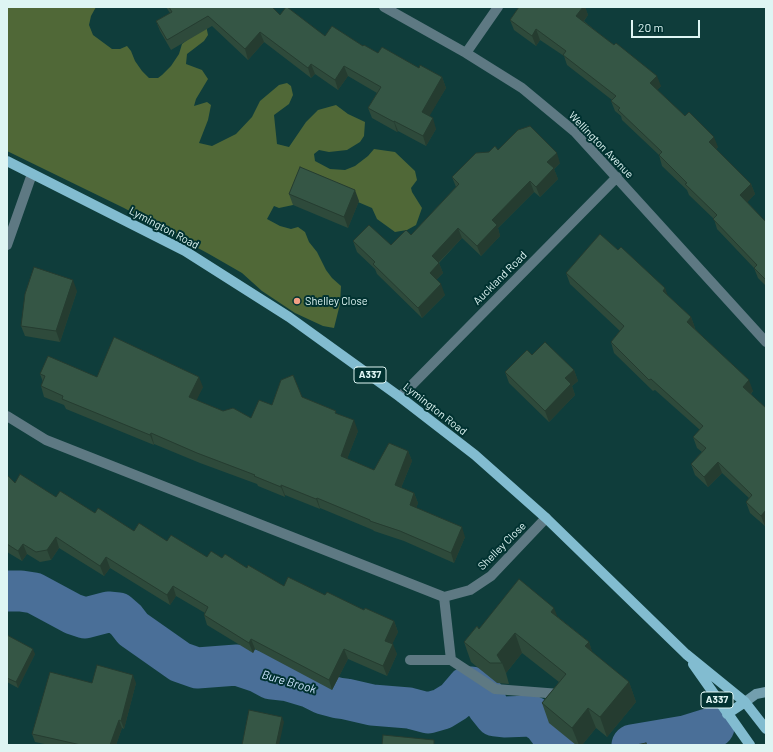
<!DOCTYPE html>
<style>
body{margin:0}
#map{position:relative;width:773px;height:752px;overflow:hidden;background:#0f3d3b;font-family:Barlow,sans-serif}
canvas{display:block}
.frame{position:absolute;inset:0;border:8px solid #def5f3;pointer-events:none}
.scale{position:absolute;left:631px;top:20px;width:69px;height:18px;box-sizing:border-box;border:2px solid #def5f3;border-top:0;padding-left:5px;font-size:12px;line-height:14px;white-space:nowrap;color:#def5f3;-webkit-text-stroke:3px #013231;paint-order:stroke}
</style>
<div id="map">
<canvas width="773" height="752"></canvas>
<div class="frame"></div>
<div class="scale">20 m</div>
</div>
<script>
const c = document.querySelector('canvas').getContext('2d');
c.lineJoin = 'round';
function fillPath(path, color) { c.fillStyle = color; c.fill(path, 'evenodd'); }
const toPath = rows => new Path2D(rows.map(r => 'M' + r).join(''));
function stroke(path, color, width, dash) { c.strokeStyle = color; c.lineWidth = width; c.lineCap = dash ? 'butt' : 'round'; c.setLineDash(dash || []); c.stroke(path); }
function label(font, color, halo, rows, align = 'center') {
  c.font = font + ' Barlow,sans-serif'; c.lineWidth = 4; c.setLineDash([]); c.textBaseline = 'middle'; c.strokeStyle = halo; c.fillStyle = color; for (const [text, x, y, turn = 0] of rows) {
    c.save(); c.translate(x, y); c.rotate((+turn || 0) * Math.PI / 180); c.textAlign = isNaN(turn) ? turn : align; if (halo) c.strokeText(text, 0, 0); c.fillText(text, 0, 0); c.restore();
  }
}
fillPath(toPath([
 [7,7,96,7,91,16,89,25,93,35,112,49,120,49,127,46,131,51,135,61,142,71,149,78,158,78,162,75,171,66,179,54,182,44,206,25,208,35,204,41,187,54,186,64,202,70,208,79,196,99,194,106,207,102,211,105,208,120,199,143,212,146,236,134,252,117,260,101,279,85,287,83,291,86,293,95,289,104,274,115,277,144,289,147,306,122,318,110,336,105,348,114,365,122,364,136,360,142,347,150,329,152,319,150,314,154,315,161,330,169,345,170,355,166,368,156,374,149,395,152,415,171,417,180,411,188,412,192,422,208,416,225,407,230,395,232,377,219,372,208,304,179,293,205,279,208,274,206,267,219,280,226,291,229,298,227,305,232,309,242,317,252,326,270,332,278,341,286,340,304,334,328,323,326,295,313,262,291,242,273,209,254,124,208,7,151]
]), '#506837');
stroke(toPath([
 [7,591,21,591,34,593,73,614,85,618,108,612,118,613,126,620,133,629,180,662,197,668,237,665,258,672,271,679,289,681,309,687,323,694,338,698,346,699,372,705,409,708,428,713,442,709,455,701,467,687,472,687,479,691,485,697,487,706,495,716,504,717,532,716,543,723,552,735,557,745],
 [632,745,685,736,714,727]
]), '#4a6f98', 41);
stroke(toPath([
 [444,597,451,660,495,689,560,694],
 [410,660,451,660]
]), '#5e7983', 10);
stroke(toPath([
 [384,7,466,53,522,88,575,132,766,342],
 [466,53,498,7],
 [7,245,32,174],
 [400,397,617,177],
 [7,416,46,440,444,597,470,590,491,576,546,518]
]), '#5e7983', 10);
stroke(toPath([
 [745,702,756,694,766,692]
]), '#739fae', 10);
stroke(toPath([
 [7,161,185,251,289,317,400,397,475,455,546,518,686,654,745,702,766,729],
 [693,664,750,745],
 [727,714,745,702]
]), '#82bcd0', 10);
fillPath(toPath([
 [166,7,272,7,280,15,325,36,363,46,378,53,419,68,442,77,446,88,429,116,436,129,426,146,398,131,397,132,372,118,368,108,377,93,348,76,338,90,315,74,311,78,264,42,248,60,212,26,171,50,160,31,156,21,170,13],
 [519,7,585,7,588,15,584,21,661,86,657,90,718,147,716,149,751,184,755,194,747,202,765,221,766,220,766,286,758,278,754,268,717,229,714,219,689,195,687,190,662,166,659,155,622,120,621,116,615,111,611,101,612,100,567,65,564,56,540,40,536,46,514,30,510,20],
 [498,150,560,163,554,169,558,179,540,197,534,192,498,228,500,236,481,256,462,238,439,263,443,273,436,280,445,295,422,318,377,274,375,269,357,252,353,241,391,245,411,235,456,187,452,177,489,152],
 [289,194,359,201,348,228,293,205],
 [618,250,665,288,667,295,691,317,695,328,695,329,753,391,751,394,765,526,750,513,746,502,749,498,722,473,708,487,695,475,691,464,702,452,697,448,693,437,700,430,655,390,653,391,614,353,611,342,620,331,570,284,566,273],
 [77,291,60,342,25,336,21,326],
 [532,355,574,370,578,381,572,386,575,395,549,422,509,383,505,372],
 [40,374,97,377,203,387,196,400,223,411,251,418,272,405,302,397,336,411,336,414,358,431,347,459,374,470,408,451,412,461,401,488,414,493,418,503,416,508,465,537,454,563,404,541,374,531,373,530,320,508,320,509,285,495,285,497,258,486,257,484,200,463,154,444,154,445,66,409,64,405,44,397,41,386,43,382],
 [7,475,15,483,56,497,95,513,134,531,167,541,207,557,222,558,247,568,284,586,325,595,394,621,398,632,392,644,397,654,387,676,348,659,332,690,255,649,253,653,207,625,204,615,205,613,176,596,170,605,110,568,104,576,59,548,51,560,40,562,27,554,22,561,7,552],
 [558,617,589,642,592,652,629,682,636,702,607,737,596,728,582,745,576,745,549,723,542,703,559,682,522,653,506,673,509,684,497,683,471,662,464,642,479,629],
 [7,635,35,654,18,688,7,682],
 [92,683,136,683,124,729,122,728,116,745,49,745,35,742,32,734]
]), '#2e4a3b');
fillPath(toPath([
 [583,7,585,7,588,15,580,26,576,16],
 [536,29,540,40,536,46,532,36],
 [260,32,264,42,248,60,245,49],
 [311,64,315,74,311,78,308,68],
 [344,66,348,76,338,90,335,80],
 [657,76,661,86,654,94,650,83],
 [442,77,446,88,426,122,422,112],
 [433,118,436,129,426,146,423,136],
 [394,121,398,131,397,132,394,122],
 [714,137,718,147,713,152,709,142],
 [557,153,560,163,554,169,558,179,540,197,536,187,547,162],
 [530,181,534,192,498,228,500,236,481,256,477,246,492,220],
 [751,184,755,194,744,206,740,195],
 [355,190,359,201,348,228,344,217],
 [458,228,462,238,435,266,432,256],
 [439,263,443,273,433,283,430,273],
 [73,280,77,291,60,342,56,331],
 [441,284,445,295,422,318,418,308],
 [665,288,669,299,663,291],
 [691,317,695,328,691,333,687,322],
 [574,370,578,381,572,386,575,395,549,422,545,411,565,378],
 [199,377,203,387,193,408,189,397],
 [749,380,753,391,747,397,743,387],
 [354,420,358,431,344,467,341,456],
 [151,433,154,444,154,445,150,435],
 [408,451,412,461,398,495,395,485],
 [718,462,722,473,708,487,704,477],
 [281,485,285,495,285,497,281,487],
 [414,493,418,503,414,515,410,505],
 [317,498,320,508,320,509,316,499],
 [766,510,766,525,765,526,761,516],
 [462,527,465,537,454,563,451,553],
 [56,537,59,548,51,560,47,550],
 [23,544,27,554,22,561,18,551],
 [106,557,110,568,104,576,100,566],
 [173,586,176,596,170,605,167,595],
 [554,608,562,628,551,612],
 [394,621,398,632,389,651,385,641],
 [515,633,522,653,506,673,502,663,497,655],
 [251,639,255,649,253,653,249,643],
 [589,642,596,663,585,646],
 [393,644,397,654,387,676,383,666],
 [33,649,35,654,18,688,16,682],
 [344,649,348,659,332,690,329,680],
 [133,675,136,683,124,729,121,721],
 [629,682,636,702,607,737,600,717],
 [588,708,596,728,582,745,579,745,572,728],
 [282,717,284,722,279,745,276,745],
 [119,720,122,728,116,745,110,745]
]), '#253c30');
const building = toPath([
 [169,7,272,7,280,15,286,7,287,7,325,36,332,26,363,46,364,45,378,53,382,47,419,68,420,65,442,77,422,112,433,118,423,136,394,121,394,122,368,108,381,87,344,66,335,80,311,64,308,68,260,32,245,49,208,16,167,40,156,21,172,12,169,7],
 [519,7,583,7,576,16,614,45,616,43,657,76,650,83,685,116,689,112,714,137,709,142,751,184,740,195,765,221,766,220,766,280,754,268,757,265,713,219,717,215,685,184,687,183,659,155,662,152,618,110,620,108,611,101,616,96,563,55,566,51,536,29,532,36,510,20,519,7],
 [530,126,557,153,547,162,554,168,536,187,530,181,492,220,497,225,477,246,458,228,432,256,439,263,430,273,441,284,418,308,373,264,375,262,353,241,369,225,391,245,406,230,411,235,459,184,452,177,476,153,489,152,495,146,498,150,518,130,530,126],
 [300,167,355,190,344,217,289,194,300,167],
 [600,234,618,250,621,247,665,288,663,291,691,317,687,322,749,380,743,387,766,408,766,510,761,516,746,502,752,495,718,462,704,477,691,464,706,448,693,437,703,426,651,379,649,380,611,342,624,326,566,273,600,234],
 [34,267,73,280,56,331,21,326,25,294,34,267],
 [114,337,199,377,189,397,223,411,233,408,251,418,259,400,272,405,281,380,293,375,302,397,336,411,335,413,354,420,341,456,374,470,389,443,408,451,395,485,414,493,410,505,462,527,451,553,400,531,370,521,370,520,317,498,316,499,281,485,281,487,254,476,255,475,197,453,151,433,150,435,62,399,63,396,41,386,45,376,40,374,48,356,97,377,114,337],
 [545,342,574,370,565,378,571,384,545,411,505,372,527,350,532,355,545,342],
 [20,474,56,497,60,491,95,513,98,508,134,531,139,523,167,541,171,535,207,557,211,551,222,558,225,554,247,568,248,565,284,586,288,577,325,595,327,592,364,610,365,608,394,621,385,641,393,644,383,666,344,649,329,680,251,639,249,643,204,615,208,607,173,586,167,595,106,557,100,566,56,537,47,550,36,552,23,544,18,551,7,544,7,475,15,483,20,474],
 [519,579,554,608,551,612,589,642,585,646,629,682,600,717,588,708,572,728,542,703,566,674,515,633,497,655,502,663,490,663,464,642,477,626,479,629,519,579],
 [7,635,33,649,16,682,7,678,7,635],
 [97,665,133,675,121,721,119,720,110,745,81,745,32,734,50,672,92,683,97,665],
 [249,710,282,717,276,745,242,745,249,710],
 [383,735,434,740,434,745,382,745,383,735],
 [646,743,647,745,636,745,646,743]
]);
fillPath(building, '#355645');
stroke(building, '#253c30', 1);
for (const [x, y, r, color] of [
 [297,301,4,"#f39f84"]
]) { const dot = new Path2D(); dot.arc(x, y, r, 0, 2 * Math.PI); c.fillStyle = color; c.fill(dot); stroke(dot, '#013231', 1.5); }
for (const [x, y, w] of [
 [370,375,32],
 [717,700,32]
]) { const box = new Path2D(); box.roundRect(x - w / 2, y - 8, w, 16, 3); c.fillStyle = '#013231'; c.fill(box); stroke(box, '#def5f3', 1); }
label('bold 10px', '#def5f3', null, [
 ["A337",370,375],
 ["A337",717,700]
]);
label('11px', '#def5f3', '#013231', [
 ["Wellington Avenue",601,145,46],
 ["Lymington Road",164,228,28],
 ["Auckland Road",500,278,-45],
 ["Lymington Road",435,409,38],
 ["Shelley Close",502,546,-45]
]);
label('11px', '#def5f3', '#013231', [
 ["Shelley Close",305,301]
], 'left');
label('italic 12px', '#cde4fe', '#013231', [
 ["Bure Brook",289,682,16]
]);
</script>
